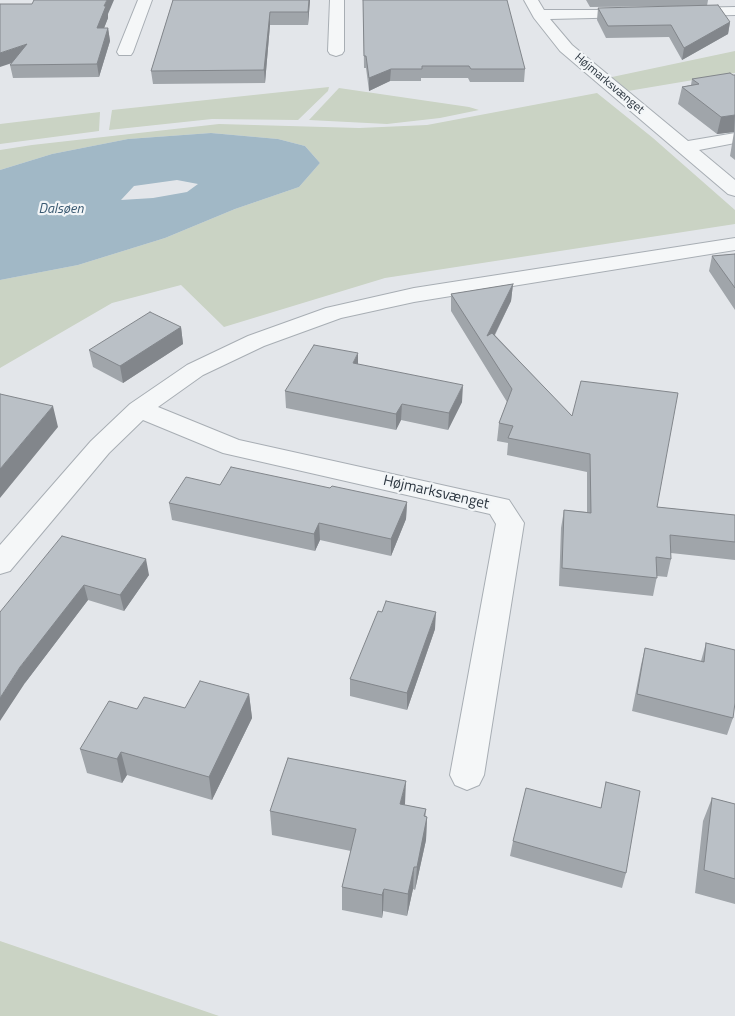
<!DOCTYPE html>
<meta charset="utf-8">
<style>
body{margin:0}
canvas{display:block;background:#e3e6ea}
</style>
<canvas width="735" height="1016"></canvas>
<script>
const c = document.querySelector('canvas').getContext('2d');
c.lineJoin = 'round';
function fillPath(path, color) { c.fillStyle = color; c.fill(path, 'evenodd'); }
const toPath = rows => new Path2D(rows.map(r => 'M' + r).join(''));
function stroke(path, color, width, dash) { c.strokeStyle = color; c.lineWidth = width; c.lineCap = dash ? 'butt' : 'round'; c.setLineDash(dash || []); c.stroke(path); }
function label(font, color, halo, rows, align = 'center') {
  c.font = font + ' "Titillium Web",sans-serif'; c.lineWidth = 4.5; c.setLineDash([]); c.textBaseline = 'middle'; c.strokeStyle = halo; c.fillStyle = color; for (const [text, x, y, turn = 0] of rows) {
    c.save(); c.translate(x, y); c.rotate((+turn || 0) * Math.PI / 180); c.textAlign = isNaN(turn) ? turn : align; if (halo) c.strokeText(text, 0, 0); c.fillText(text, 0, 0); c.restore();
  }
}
fillPath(toPath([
 [735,51,735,73,628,91,612,77],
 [329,87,328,91,298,120,212,119,109,130,112,110],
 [339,88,469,107,479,110,440,118,387,124,309,120],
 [597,93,653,138,735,210,735,224,385,278,224,327,181,285,112,303,0,368,0,280,78,265,165,238,235,209,299,187,320,163,305,146,278,139,211,133,128,139,52,154,0,170,0,150,32,145,219,124,359,128,427,125],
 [100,112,99,131,0,144,0,124],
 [0,941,219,1016,0,1016]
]), '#cad3c4');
fillPath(toPath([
 [211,133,278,139,305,146,320,163,299,187,235,209,165,238,78,265,0,280,0,170,52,154,128,139],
 [177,180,198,184,187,192,153,198,121,200,134,186]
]), '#a1b8c6');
const minor = toPath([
 [138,0,152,0,133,52,131,55,119,55,117,52,138,0],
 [330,0,344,0,344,51,342,54,336,56,330,54,328,51,330,0],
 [524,0,538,0,544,10,640,10,642,13,640,16,635,17,550,19,572,45,688,141,735,133,735,143,699,150,735,180,735,196,728,194,560,51,534,18,524,0],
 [735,7,735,15,685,16,680,15,678,12,680,9,685,8,735,7],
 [735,238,735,250,414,302,341,318,264,346,203,375,158,407,239,440,509,500,524,523,484,775,479,785,467,790,455,785,450,775,496,524,490,514,223,453,143,420,109,453,10,571,0,574,0,545,91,441,130,404,187,365,248,336,326,308,414,288,735,238]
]);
stroke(minor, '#a8aeb4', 2);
fillPath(minor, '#f5f7f8');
fillPath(toPath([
 [173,0,310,0,308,25,270,25,265,83,153,84,151,71],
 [363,0,525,69,524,82,470,82,468,78,421,78,421,81,390,81,369,91,366,68,364,68],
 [586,0,708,0,707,6,590,7],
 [598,8,730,22,728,34,682,60,669,37,606,38,597,20],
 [108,14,108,18,104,28,108,28,110,41,99,77,13,78,10,65,12,63],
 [735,75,735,160,730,156,734,132,717,134,678,104,682,87,691,85,692,79],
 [735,254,735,310,709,271,712,256],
 [513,284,511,301,495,335,657,507,735,515,735,560,671,553,671,559,667,577,657,576,653,596,559,586,561,528,564,510,587,512,587,472,507,455,508,443,497,441,499,423,507,402,451,311,451,294],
 [181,327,183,344,123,383,93,367,89,350],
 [358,364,462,402,448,430,401,420,396,430,286,408,285,391],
 [220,485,330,488,407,502,406,519,391,556,320,540,315,551,172,520,169,503],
 [62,536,149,575,124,611,88,600,25,683],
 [435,629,407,710,350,696,350,679],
 [706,643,733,718,727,735,632,711,641,665,645,648,701,661],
 [249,694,252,718,212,800,127,775,122,783,87,773,80,749,137,709,185,708],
 [606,782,626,873,622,888,510,856,513,841,601,808],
 [712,798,735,804,735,904,695,893,703,821],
 [405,805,426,809,425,816,427,817,426,840,415,890,413,889,407,916,383,911,382,918,342,910,342,887,351,851,272,835,270,811]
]), '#a0a5aa');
fillPath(toPath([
 [107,0,114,0,108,14,108,18,99,41,97,28,104,6],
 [309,0,310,0,308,25,308,12],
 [270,12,270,25,265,83,264,70],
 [730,22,728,34,682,60,684,48],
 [108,28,110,41,99,77,97,64],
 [27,44,30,57,0,67,0,53],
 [391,69,390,81,369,91,369,78],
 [735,115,734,132,717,134,721,117],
 [513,284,511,301,487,350,487,336],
 [181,327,183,344,123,383,120,366],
 [358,353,358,369,353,363],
 [463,385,462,402,448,430,449,413],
 [402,404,401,420,396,430,396,414],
 [53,406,58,427,0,498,0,469],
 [407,502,406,519,391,556,391,539],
 [319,523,320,540,315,551,314,534],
 [146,559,149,575,124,611,120,595],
 [84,585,88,600,25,683,0,721,0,698,20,667],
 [436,612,435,629,407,710,407,693],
 [249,694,252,718,212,800,209,777],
 [121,752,127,775,122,783,117,759],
 [406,781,405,804,399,827,400,804],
 [426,809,424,831,427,817,426,840,415,890,417,867],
 [414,867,413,889,407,916,408,894],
 [384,889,383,911,382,918,382,895]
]), '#82868b');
const building = toPath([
 [34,0,107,0,104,6,106,6,97,28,108,28,97,64,10,65,27,44,0,53,0,4,32,4,34,0],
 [173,0,309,0,308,12,270,12,264,70,151,71,173,0],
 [363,0,507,0,525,69,471,69,469,66,422,66,422,69,391,69,369,78,366,56,364,56,363,0],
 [718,5,730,22,684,48,671,25,608,26,598,8,718,5],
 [730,73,733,75,735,75,735,115,721,117,682,87,699,84,692,79,730,73],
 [735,254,735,288,712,256,735,254],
 [513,284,487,336,492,333,572,416,581,381,678,393,657,507,735,515,735,542,670,535,671,559,656,557,657,578,562,568,564,510,591,513,590,454,508,438,513,426,499,423,512,389,451,294,513,284],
 [150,312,181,327,120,366,89,350,150,312],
 [314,345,358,353,353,363,463,385,449,413,402,404,396,414,285,391,314,345],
 [0,394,53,406,0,469,0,394],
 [231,467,330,488,332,486,407,502,391,539,319,523,314,534,169,503,186,477,220,485,231,467],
 [62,536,146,559,120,595,84,585,20,667,0,698,0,612,62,536],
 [386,601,436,612,407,693,350,679,378,611,382,612,386,601],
 [706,643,735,650,735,703,733,718,637,694,645,648,704,662,706,643],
 [200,681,249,694,209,777,121,752,117,759,80,749,109,701,137,709,144,697,185,708,200,681],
 [288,758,406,781,400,804,426,809,424,816,427,817,417,867,414,867,408,894,384,889,382,895,342,887,356,829,270,811,288,758],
 [606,782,640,791,626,873,513,841,526,788,601,808,606,782],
 [712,798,735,804,735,879,704,870,712,798]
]);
fillPath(building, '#bac0c6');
stroke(building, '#82868b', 1);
label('12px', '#2c3640', '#f2f5f7', [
 ["Højmarksvænget",609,84,40]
]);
label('italic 14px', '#395971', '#f2f5f7', [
 ["Dalsøen",61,210]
]);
label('15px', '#2c3640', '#f2f5f7', [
 ["Højmarksvænget",436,493,13]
]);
</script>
